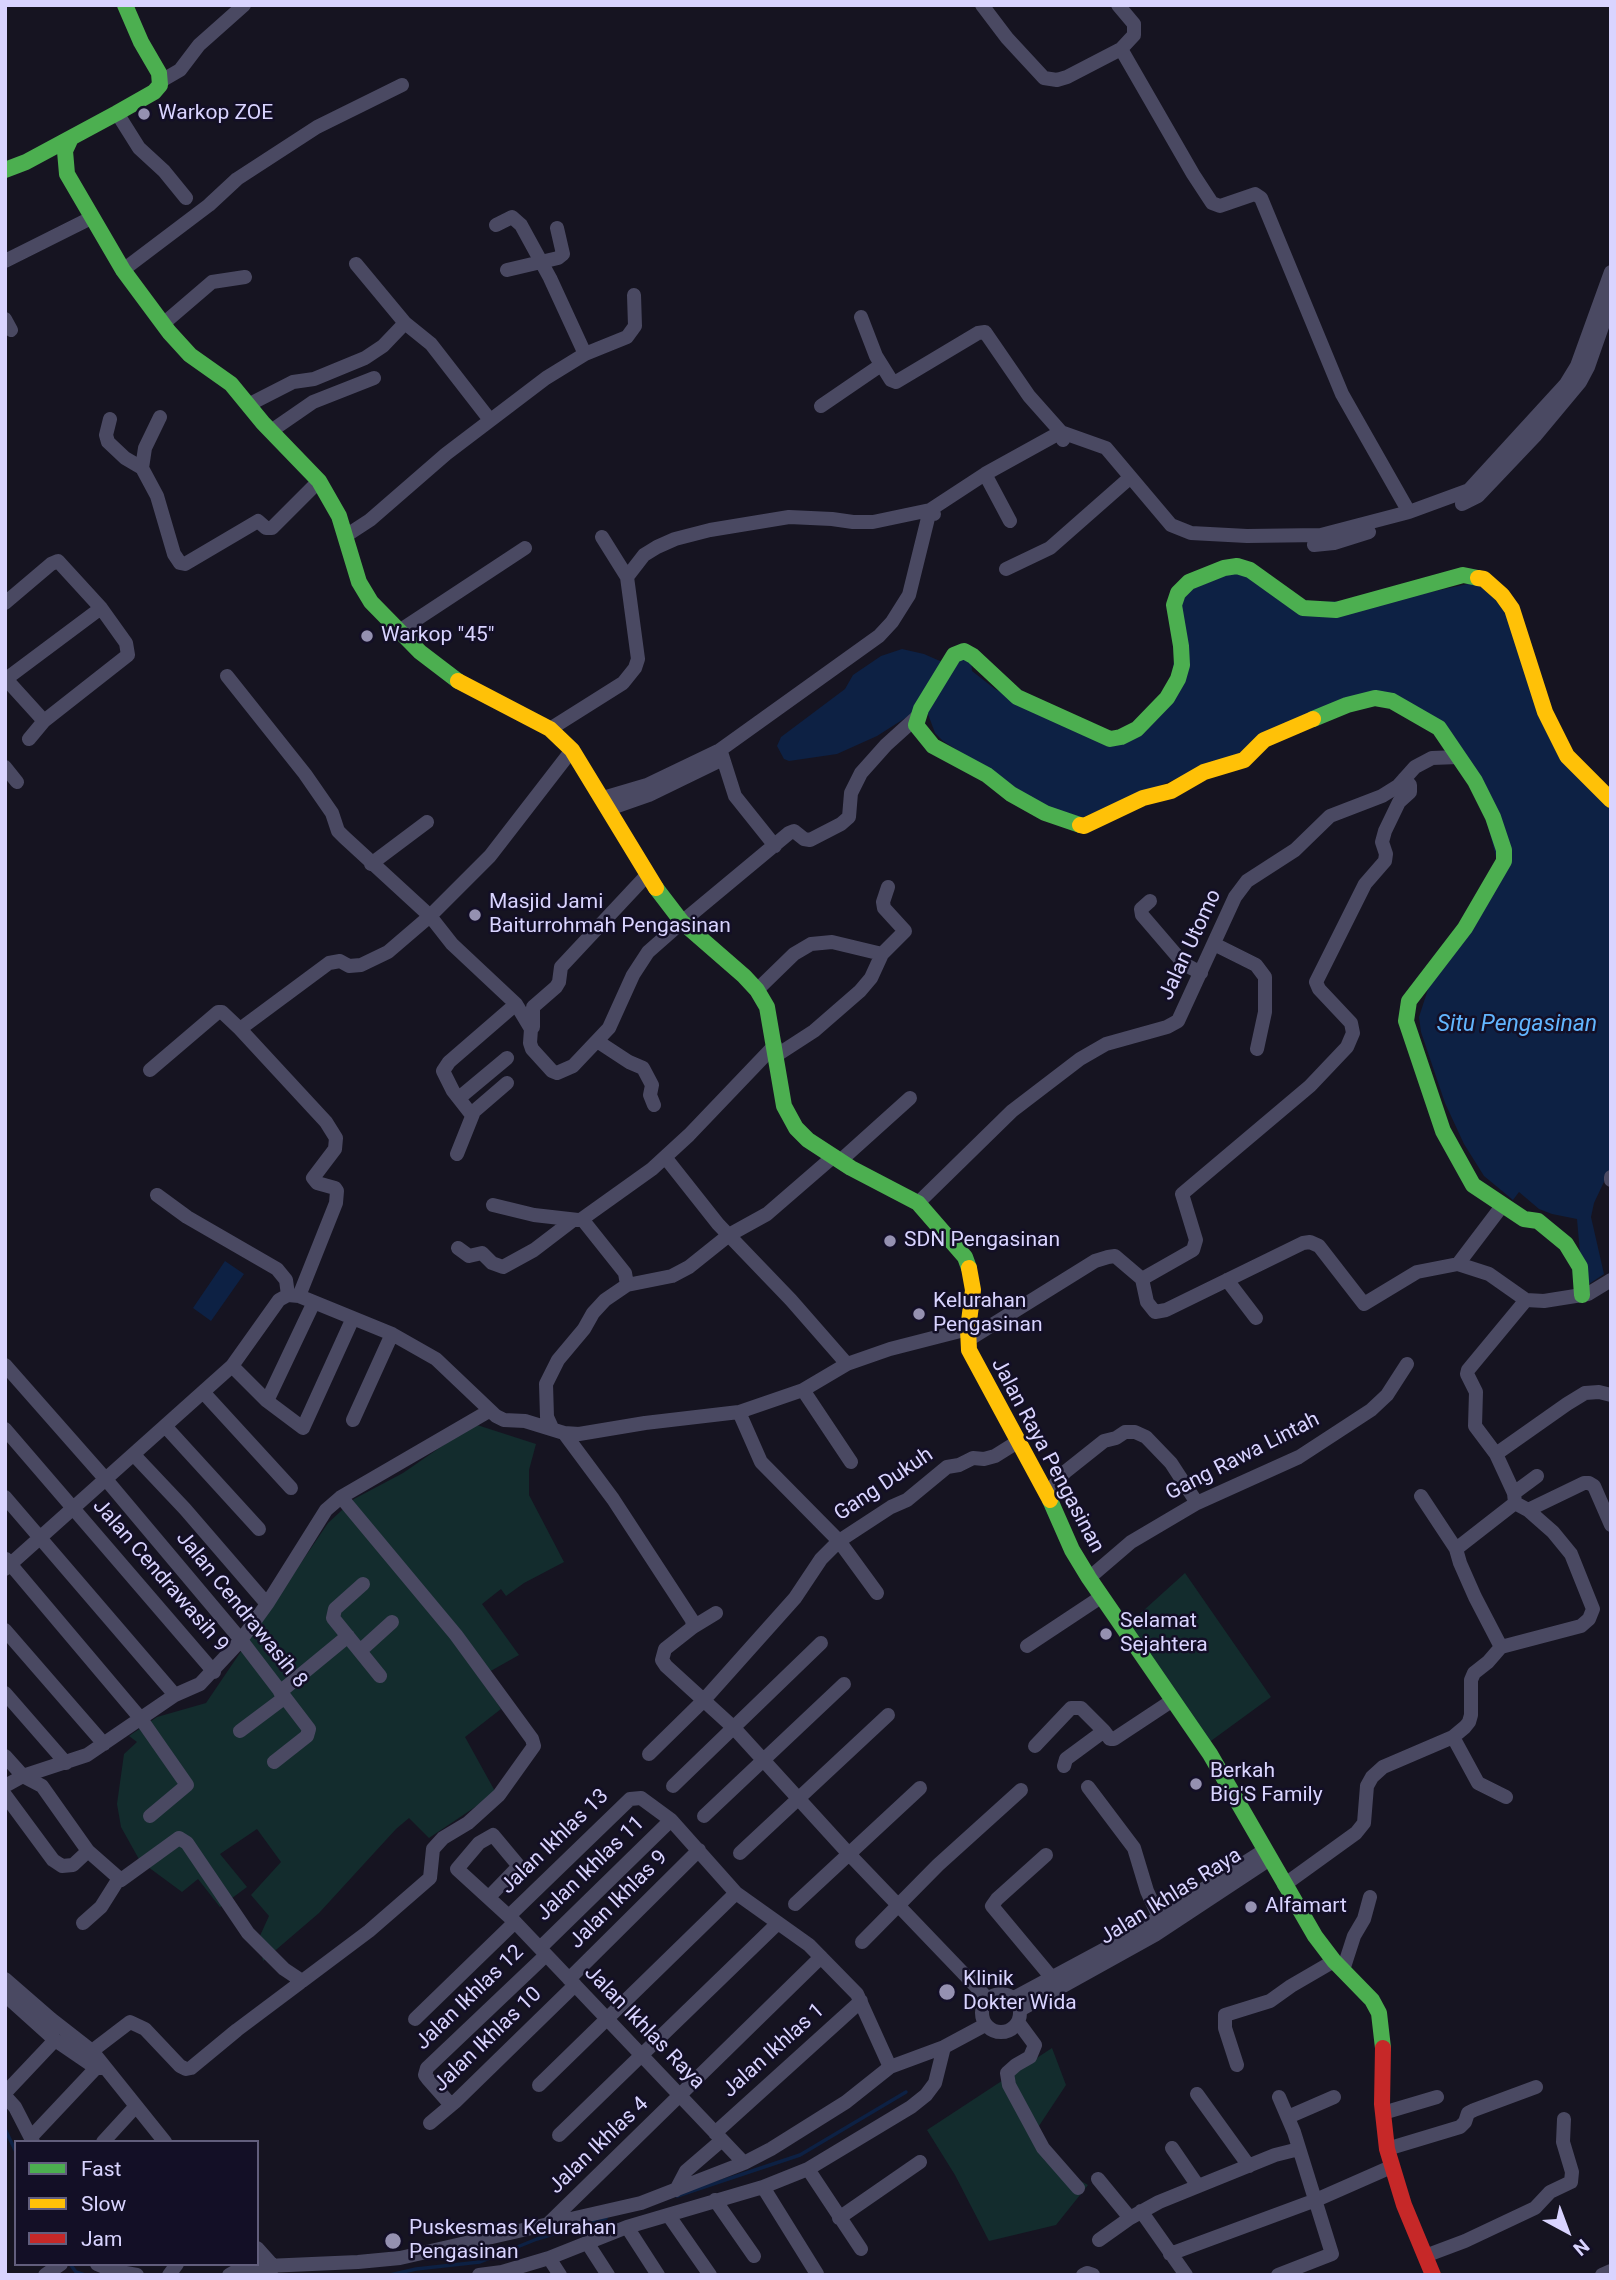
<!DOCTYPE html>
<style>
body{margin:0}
#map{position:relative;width:1616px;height:2280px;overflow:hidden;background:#161421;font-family:Roboto,sans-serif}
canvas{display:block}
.frame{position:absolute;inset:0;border:7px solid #d9d4ff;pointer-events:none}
.legend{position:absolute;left:14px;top:2140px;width:245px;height:126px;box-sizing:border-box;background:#130f26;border:2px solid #625e7d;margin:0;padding:9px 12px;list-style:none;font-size:21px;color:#d9d4ff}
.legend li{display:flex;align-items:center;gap:14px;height:35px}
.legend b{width:35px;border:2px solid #625e7d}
.north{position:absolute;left:1532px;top:2196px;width:70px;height:70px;-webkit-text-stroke:5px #130f26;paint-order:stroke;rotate:139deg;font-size:19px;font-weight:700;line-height:28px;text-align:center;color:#d9d4ff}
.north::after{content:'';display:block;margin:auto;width:24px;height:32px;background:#d9d4ff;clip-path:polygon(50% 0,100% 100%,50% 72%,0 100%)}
</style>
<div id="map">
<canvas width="1616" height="2280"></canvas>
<div class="frame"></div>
<ul class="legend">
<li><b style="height:9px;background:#4caf50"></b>Fast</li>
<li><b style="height:9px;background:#ffc107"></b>Slow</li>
<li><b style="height:9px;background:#c62828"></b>Jam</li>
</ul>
<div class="north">N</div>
</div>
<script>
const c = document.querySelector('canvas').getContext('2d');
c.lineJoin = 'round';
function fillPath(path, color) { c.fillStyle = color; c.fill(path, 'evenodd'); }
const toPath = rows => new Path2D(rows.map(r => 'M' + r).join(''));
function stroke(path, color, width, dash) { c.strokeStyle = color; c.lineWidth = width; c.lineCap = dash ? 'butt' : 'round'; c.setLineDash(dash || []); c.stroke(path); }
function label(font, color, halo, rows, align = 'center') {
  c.font = font + ' Roboto,sans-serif'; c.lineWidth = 5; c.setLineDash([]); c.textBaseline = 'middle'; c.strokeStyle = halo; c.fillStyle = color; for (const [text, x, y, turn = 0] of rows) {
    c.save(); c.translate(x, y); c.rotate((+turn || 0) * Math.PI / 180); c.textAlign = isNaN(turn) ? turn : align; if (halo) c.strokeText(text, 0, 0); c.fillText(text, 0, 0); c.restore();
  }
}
fillPath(toPath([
 [474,1424,536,1444,529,1470,529,1495,564,1562,524,1583,506,1596,501,1589,482,1604,519,1655,480,1677,501,1709,465,1737,496,1793,429,1838,409,1818,396,1829,319,1913,263,1961,259,1938,269,1916,251,1895,281,1862,257,1829,220,1854,247,1887,220,1907,198,1879,182,1892,140,1861,121,1827,117,1804,124,1754,137,1742,129,1736,157,1717,206,1703,328,1523,354,1499,403,1473],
 [1185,1573,1271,1697,1204,1746,1123,1629],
 [1052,2048,1066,2085,1033,2135,1045,2161,1088,2185,1056,2225,989,2241,955,2175,927,2130]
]), '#132c2d');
fillPath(toPath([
 [1235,568,1288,603,1399,599,1472,583,1484,586,1509,616,1558,749,1611,807,1611,1167,1594,1203,1591,1217,1604,1274,1583,1288,1577,1219,1552,1214,1539,1209,1519,1192,1513,1200,1484,1176,1464,1144,1445,1103,1421,1032,1419,1017,1429,986,1501,876,1472,765,1385,693,1081,818,1047,808,943,741,935,733,928,714,921,708,877,736,837,754,789,761,784,759,777,746,781,737,845,689,853,675,881,656,902,649,924,654,949,665,964,656,971,658,972,671,995,689,1102,742,1168,702,1184,591],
 [225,1261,244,1274,211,1321,193,1308]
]), '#0d2144');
stroke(toPath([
 [5,2129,16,2152],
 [677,2196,800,2155,906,2092],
 [70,2264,76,2272,85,2275],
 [390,2275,416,2269,480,2262,537,2239,606,2218]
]), '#0d2144', 3.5);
stroke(toPath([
 [982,5,1007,38,1044,78,1057,80,1067,77,1121,49,1193,174,1212,203,1220,206,1255,194,1261,198,1342,394,1409,512],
 [1118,5,1134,24,1134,35,1121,49],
 [161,81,180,70,199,45,244,5],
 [117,113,139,148,164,171,186,198],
 [496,225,512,217,521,225,550,278,585,354],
 [5,261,91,218],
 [356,264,405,323,431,344,490,420],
 [123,270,209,205,237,179,317,127,402,85],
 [507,270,558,258,563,254,557,228],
 [861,317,876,356,891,380,896,382,978,333,985,332,1029,396,1061,432,1063,440],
 [5,319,11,330],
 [163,324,212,282,245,277],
 [248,405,293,382,314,379,365,358,383,346,405,323],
 [821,406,881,365],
 [160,417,145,448,142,468,157,496,174,554,180,563,185,564,258,521,266,528,272,528,319,481],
 [110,419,106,435,108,442,125,458,142,468],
 [271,431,313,402,374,378],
 [985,474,1010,521],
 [1462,504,1478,496,1535,436,1580,382,1588,367,1611,301],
 [347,535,370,520,446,454,546,378,585,354,627,337,635,326,634,295],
 [602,537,627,577],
 [1314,545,1334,543,1369,532],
 [1006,569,1050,548,1125,482],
 [5,603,51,564,58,561,101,608,126,643,128,655,44,721,5,678],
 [399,631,525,548],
 [227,676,305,774,332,813,338,831,344,837,430,916,452,944,516,1004,531,1029,530,1043,532,1049,552,1071,557,1073,573,1066,609,1028,633,975,648,952,682,922,789,833,794,831,804,839,810,840,841,824,849,817,851,793,861,773,886,745,917,717],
 [6,679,101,608],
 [550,729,623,683,635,668,638,659,627,577,644,555,657,547,675,539,710,530,789,517,832,519,853,522,873,522,930,510,934,514],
 [29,739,44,721],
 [721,752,735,796,775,846],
 [5,767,17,782],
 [603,798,647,785,720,750,879,636,892,622,909,595,930,510,985,474,1061,432,1106,448,1171,525,1191,533,1247,536,1321,535,1409,512,1469,490,1566,384,1577,366,1611,272],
 [609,809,649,795,721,760],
 [371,864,427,822],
 [1150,901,1141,909,1142,915,1184,964,1201,973],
 [1214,944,1256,965,1265,977,1265,1012,1257,1049],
 [757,990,794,954,811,944,832,942,882,954,905,931,884,908,883,902,888,887],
 [533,1027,533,1007,556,987,559,982,561,967,647,875],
 [597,1041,629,1062,643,1068,652,1085,650,1095,654,1105],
 [777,1055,814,1031,860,991,871,978,882,954],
 [150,1070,218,1012,222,1012,240,1029],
 [507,1083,471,1114,453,1091,443,1071,449,1062,516,1004],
 [459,1098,507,1058],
 [457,1154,473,1114],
 [665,1157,718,1224,791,1300,847,1364],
 [840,1161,910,1098],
 [1611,1177,1611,1180],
 [157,1195,187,1217,277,1269,286,1280,288,1295],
 [918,1203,1012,1111,1080,1059,1106,1044,1167,1027,1178,1021,1235,897,1247,881,1295,850,1330,816,1382,796,1398,786,1415,767,1432,758,1458,757],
 [493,1205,534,1215,578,1220],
 [458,1248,469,1256,482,1253,492,1263,503,1267,534,1250,572,1221],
 [1458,1264,1502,1206],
 [1142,1279,1193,1250,1196,1240,1182,1194,1310,1086,1347,1047,1353,1033,1351,1023,1319,989,1316,982,1365,884,1385,861,1386,854,1382,842,1385,831,1399,802,1410,792,1410,785,1404,779],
 [1227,1280,1256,1318],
 [627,1285,672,1276,689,1267,729,1235,767,1214,834,1156],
 [299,1296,336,1203,337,1191,335,1188,317,1183,313,1178,335,1149,336,1138,326,1122,240,1029,329,963,340,961,349,966,361,965,388,952,430,916,490,856,572,750],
 [968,1340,1095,1261,1108,1257,1115,1256,1142,1279,1147,1302,1155,1312,1166,1310,1303,1243,1310,1242,1319,1246,1364,1304,1417,1272,1458,1264,1489,1274,1526,1300,1544,1301,1588,1294,1611,1280],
 [5,1365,109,1483,241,1640,309,1729,307,1736,274,1762],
 [232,1366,267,1401,303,1428,353,1318],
 [803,1390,851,1462],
 [203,1392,291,1488],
 [267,1401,314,1302],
 [739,1412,761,1462,839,1541,877,1593],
 [353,1420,392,1334],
 [165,1426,259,1529],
 [552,1428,547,1417,546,1384,558,1360,584,1329,593,1313,605,1300,627,1285,625,1273,582,1219,652,1169,689,1135,775,1045],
 [5,1429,214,1672],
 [564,1433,579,1434,645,1423,739,1412,803,1390,847,1364,890,1349,968,1329],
 [1496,1454,1567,1404,1585,1393,1599,1392,1611,1395],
 [134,1455,185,1509,267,1604],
 [1514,1493,1537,1476],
 [1047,1494,1065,1472,1104,1441,1116,1438,1125,1432,1135,1432,1146,1437,1171,1463,1197,1503],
 [1421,1496,1456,1549],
 [5,1497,175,1695],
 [1528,1510,1584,1483,1589,1483,1594,1486,1611,1525],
 [6,1559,141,1719,187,1785,150,1816],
 [5,1569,232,1366,279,1300,288,1295,299,1296,392,1334,436,1359,496,1416,504,1420,525,1421,564,1433,613,1499,692,1620,693,1627,665,1649,662,1660,666,1666,734,1728,848,1853,988,1999],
 [1089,1578,1131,1542,1197,1503,1299,1457,1371,1410,1387,1395,1407,1364],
 [363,1584,335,1609,333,1618,380,1676],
 [693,1627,716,1613],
 [5,1630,104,1744],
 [1027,1646,1101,1597],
 [1501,1647,1581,1626,1589,1619,1593,1609,1571,1554,1553,1532,1528,1510,1515,1503],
 [360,1651,392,1622],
 [280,1692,348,1636],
 [5,1693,66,1763],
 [240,1731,284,1698],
 [1104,1731,1110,1739,1114,1739,1173,1700],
 [1453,1737,1478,1783,1506,1797],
 [1035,1746,1071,1708,1081,1708,1104,1731,1066,1759,1064,1766],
 [649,1754,703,1701,795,1598,821,1559,839,1541,891,1507,907,1500,947,1467,959,1465,973,1458,984,1459,995,1456,1019,1441],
 [5,1756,23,1776,42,1786,88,1851],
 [5,1786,23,1776,87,1755,175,1695,200,1684,241,1640,267,1604,326,1510,341,1497,489,1411],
 [673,1786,821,1643],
 [1088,1787,1134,1848,1147,1891,1159,1917],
 [5,1795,53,1860,62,1866,73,1865,88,1851,121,1880,179,1838,187,1843,248,1933,284,1969,302,1981],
 [704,1816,844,1684],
 [740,1853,888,1715],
 [1046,1855,997,1899,992,1906,1052,1978],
 [1284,1885,1356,1833,1364,1823,1367,1786,1372,1777,1383,1767,1453,1737,1465,1727,1469,1722,1471,1715,1471,1680,1474,1673,1488,1662,1501,1647,1475,1597,1460,1563,1456,1549,1515,1503,1514,1493,1496,1454,1475,1426,1476,1392,1467,1374,1468,1370,1526,1300],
 [489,1897,517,1868,518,1865,493,1835,479,1843,457,1869,515,1922,744,2163],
 [795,1904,920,1788],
 [509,1916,630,1799,641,1798,671,1820,736,1893,809,1945,857,1994,890,2067],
 [83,1923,101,1907,118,1880],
 [862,1942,938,1865,1021,1790],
 [540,1948,671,1820],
 [1343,1970,1354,1936,1364,1919,1370,1897],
 [5,1979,51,2019,92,2051,165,2142],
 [569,1979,699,1850],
 '982 2013a19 19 0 1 1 38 0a19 19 0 1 1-38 0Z',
 [5,1995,55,2040,96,2068,105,2068],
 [1014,1998,1133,1934,1265,1850],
 [1020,2010,1155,1935,1270,1859],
 [415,2019,515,1922],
 [1018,2022,1035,2045,1030,2057,1016,2065,1007,2073,1009,2085,1043,2148,1078,2188],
 [92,2051,130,2022,145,2029,180,2066,186,2069,191,2068,237,2030,369,1931,430,1878,433,1849,443,1838,468,1823,499,1795,534,1746,532,1739,456,1635,341,1497],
 [1237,2065,1225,2028,1225,2015,1270,2001,1291,1986,1334,1961],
 [539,2085,736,1893],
 [5,2093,55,2040],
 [1197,2094,1249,2166],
 [5,2096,15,2107,33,2142],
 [451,2105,428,2079,425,2075,427,2068,546,1955],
 [1383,2113,1437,2097],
 [1288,2117,1334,2097],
 [430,2123,455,2102,575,1985],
 [715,2133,861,2001],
 [559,2135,778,1923],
 [31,2137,96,2068],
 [103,2142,136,2106],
 [1172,2148,1198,2186],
 [1387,2149,1460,2127,1465,2122,1468,2113,1474,2110,1536,2087],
 [808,2169,861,2249],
 [1098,2179,1130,2218],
 [763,2187,817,2274],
 [676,2190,686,2171,722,2140],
 [715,2200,754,2256],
 [1141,2211,1186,2275],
 [669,2216,710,2275],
 [839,2218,920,2162],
 [547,2225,821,1957],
 [627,2227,658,2275],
 [1099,2240,1130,2218,1159,2202,1275,2155,1299,2149],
 [588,2244,608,2275],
 [257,2248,274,2267],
 [1170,2254,1316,2200,1391,2167],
 [1425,2256,1465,2241,1535,2208,1550,2192,1571,2182,1572,2172,1563,2142,1564,2119],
 [549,2258,560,2275],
 [97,2264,114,2271,137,2275],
 [45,2275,61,2264],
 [169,2275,177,2264],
 [229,2275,243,2267,358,2262,400,2258,641,2203,744,2163,771,2149,846,2102,890,2067,944,2047,985,2025],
 [479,2275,502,2272,549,2258,627,2227,763,2187,808,2169,911,2107,926,2095,935,2083,944,2047],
 [1083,2275,1087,2273,1093,2275],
 [1278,2275,1332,2254,1294,2132,1279,2097],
 [1602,2275,1611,2271]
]), '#4a4962', 14);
stroke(toPath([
 [71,138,65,151,67,174,123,270,169,332,190,355,231,384,263,423,319,481,339,516,359,582,371,602,420,652,458,681],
 [5,170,26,162,117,113,154,92,160,85,159,73,141,42,125,5],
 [1313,719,1347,705,1375,698,1392,701,1439,728,1475,781,1493,817,1504,850,1504,861,1465,928,1409,1001,1406,1021,1443,1131,1473,1185,1524,1219,1538,1221,1566,1244,1580,1267,1582,1295],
 [1080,825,1045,813,1011,794,987,775,933,746,916,725,921,709,954,655,964,651,973,656,1017,697,1110,739,1121,737,1137,729,1167,698,1178,679,1182,665,1181,646,1174,605,1178,593,1189,582,1224,568,1237,566,1250,570,1303,608,1336,610,1463,575,1478,578],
 [656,888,682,922,744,976,757,990,767,1007,784,1106,796,1128,808,1140,851,1168,918,1203,965,1257,969,1268],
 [1050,1500,1072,1550,1089,1578,1210,1754,1315,1936,1334,1961,1372,2000,1379,2013,1383,2048]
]), '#4caf50', 16);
stroke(toPath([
 [1478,578,1484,579,1502,595,1512,609,1545,712,1567,756,1611,800],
 [458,681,550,729,572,750,656,888],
 [1080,825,1084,826,1143,798,1171,791,1204,772,1244,760,1264,740,1313,719],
 [969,1268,973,1290,968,1329,969,1350,1050,1500]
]), '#ffc107', 16);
stroke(toPath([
 [1383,2048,1382,2104,1387,2149,1404,2205,1433,2275]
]), '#c62828', 16);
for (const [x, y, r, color] of [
 [144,114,7,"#9591b1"],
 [367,636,7,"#9591b1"],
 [475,915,7,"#9591b1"],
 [890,1241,7,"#9591b1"],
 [919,1314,7,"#9591b1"],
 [1106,1634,7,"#9591b1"],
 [1196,1784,7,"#9591b1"],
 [1251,1907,7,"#9591b1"],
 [947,1992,9,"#9591b1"],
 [393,2241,9,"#9591b1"]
]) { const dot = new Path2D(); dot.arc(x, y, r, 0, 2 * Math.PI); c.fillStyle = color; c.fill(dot); stroke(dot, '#130f26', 2.5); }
label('21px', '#d9d4ff', '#130f26', [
 ["Warkop ZOE",158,114],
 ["Warkop \"45\"",381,636],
 ["Masjid Jami",489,903],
 ["Baiturrohmah Pengasinan",489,927],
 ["SDN Pengasinan",904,1241],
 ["Kelurahan",933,1302],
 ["Pengasinan",933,1326],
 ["Selamat",1120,1622],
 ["Sejahtera",1120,1646],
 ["Berkah",1210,1772],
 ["Big'S Family",1210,1796],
 ["Alfamart",1265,1907],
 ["Klinik",963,1980],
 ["Dokter Wida",963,2004],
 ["Puskesmas Kelurahan",409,2229],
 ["Pengasinan",409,2253]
], 'left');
label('21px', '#d9d4ff', '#130f26', [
 ["Jalan Utomo",1191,945,-65],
 ["Jalan Raya Pengasinan",1047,1456,62],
 ["Gang Rawa Lintah",1243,1457,-27],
 ["Gang Dukuh",884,1485,-34],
 ["Jalan Cendrawasih 9",160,1576,49],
 ["Jalan Cendrawasih 8",241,1610,51],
 ["Jalan Ikhlas 13",555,1842,-44],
 ["Jalan Ikhlas 11",591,1869,-44],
 ["Jalan Ikhlas Raya",1171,1897,-32],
 ["Jalan Ikhlas 9",619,1900,-45],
 ["Jalan Ikhlas 12",470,1998,-44],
 ["Jalan Ikhlas Raya",644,2028,46],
 ["Jalan Ikhlas 10",488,2040,-44],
 ["Jalan Ikhlas 1",774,2051,-42],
 ["Jalan Ikhlas 4",599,2146,-44]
]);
label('italic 23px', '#62b6ff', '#130f26', [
 ["Situ Pengasinan",1517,1025]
]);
</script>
